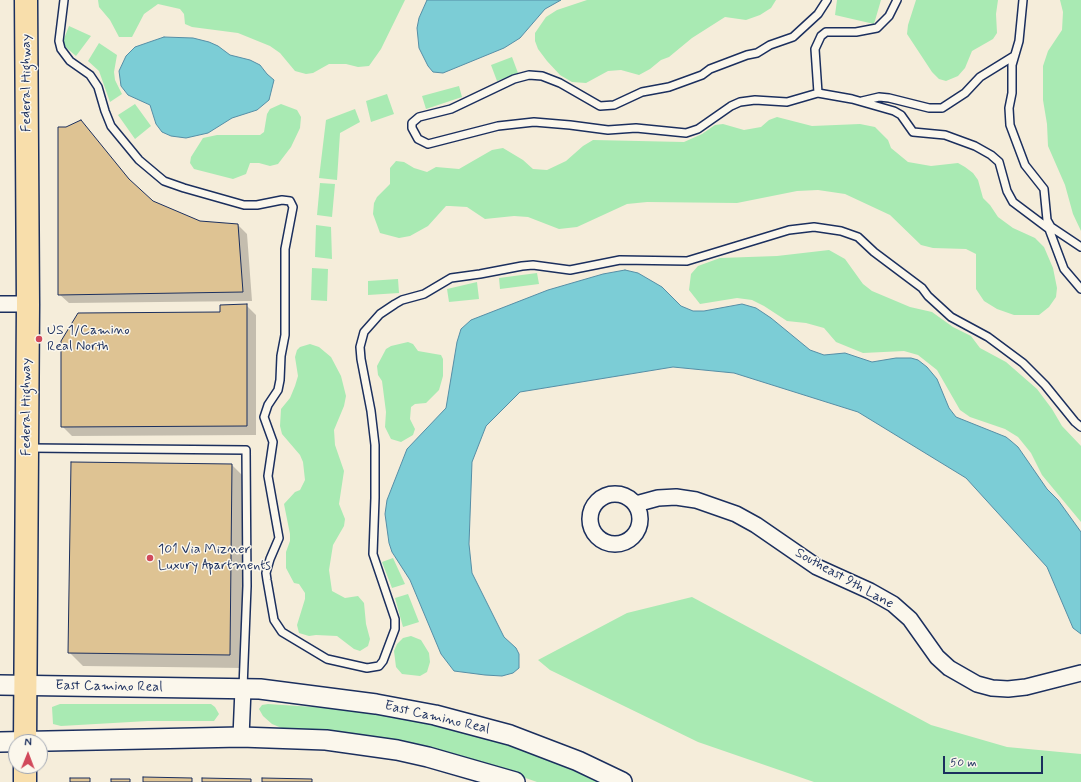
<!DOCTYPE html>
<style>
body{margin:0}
#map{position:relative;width:1081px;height:782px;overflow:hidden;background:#f5edda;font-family:Mynerve,sans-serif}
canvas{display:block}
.north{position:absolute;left:8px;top:734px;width:40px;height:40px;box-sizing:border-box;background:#fbf7ec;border:1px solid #a1a7b3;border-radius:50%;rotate:1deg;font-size:11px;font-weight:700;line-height:16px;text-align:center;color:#1b2f5e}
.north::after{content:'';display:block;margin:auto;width:14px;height:18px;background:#d1495b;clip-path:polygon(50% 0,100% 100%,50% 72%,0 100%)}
.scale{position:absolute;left:943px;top:756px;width:100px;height:18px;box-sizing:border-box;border:2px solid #1b2f5e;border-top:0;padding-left:5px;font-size:12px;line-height:14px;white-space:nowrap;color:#1b2f5e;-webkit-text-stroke:3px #fbf7ec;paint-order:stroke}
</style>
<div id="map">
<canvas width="1081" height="782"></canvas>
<div class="north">N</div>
<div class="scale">50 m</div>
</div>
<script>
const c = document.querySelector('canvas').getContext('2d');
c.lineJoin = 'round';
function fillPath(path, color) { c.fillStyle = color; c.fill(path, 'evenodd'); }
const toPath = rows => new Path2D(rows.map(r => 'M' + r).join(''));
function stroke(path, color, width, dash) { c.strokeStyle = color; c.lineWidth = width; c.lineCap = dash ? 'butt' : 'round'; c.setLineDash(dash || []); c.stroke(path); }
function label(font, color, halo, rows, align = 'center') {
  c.font = font + ' Mynerve,sans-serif'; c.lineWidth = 3; c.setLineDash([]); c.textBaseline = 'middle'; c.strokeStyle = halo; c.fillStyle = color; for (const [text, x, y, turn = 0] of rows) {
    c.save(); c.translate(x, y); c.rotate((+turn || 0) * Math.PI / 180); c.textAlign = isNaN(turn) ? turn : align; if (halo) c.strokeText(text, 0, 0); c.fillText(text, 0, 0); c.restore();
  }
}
fillPath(toPath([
 [98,0,405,0,381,49,369,66,358,67,346,64,329,64,313,73,306,74,295,71,280,53,270,46,238,33,192,27,185,24,184,14,180,9,158,4,144,14,132,37,119,37,110,20,99,7],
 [587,0,776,0,771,8,760,15,746,20,725,17,692,38,669,57,661,60,650,69,639,75,621,70,608,71,586,83,572,82,560,75,547,61,538,49,535,41,535,33,546,17,557,10],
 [837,0,881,0,874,24,835,15],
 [916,0,998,0,996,14,997,33,993,39,972,51,965,68,958,76,946,81,939,79,932,72,907,34,908,25],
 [1060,0,1081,0,1081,231,1073,214,1065,185,1048,146,1047,124,1043,100,1043,66,1048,51,1062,30,1063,12],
 [69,26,91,36,76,56,62,44],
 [99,43,117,55,114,72,115,80,122,94,110,102,99,71,88,61],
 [512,57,518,73,497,81,491,65],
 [459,86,462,97,426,109,422,96],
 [387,94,394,114,371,122,366,101],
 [135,104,151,126,135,139,118,115],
 [281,104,297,110,301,117,300,128,291,147,278,164,270,166,259,163,250,163,246,174,233,179,194,169,190,163,191,157,203,138,217,135,260,135,264,132,267,114,270,109],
 [355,109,360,122,340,133,337,180,319,178,326,120],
 [777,117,812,126,860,124,875,127,888,140,891,148,908,162,931,166,958,163,965,167,973,173,978,180,983,198,990,205,998,217,1013,228,1035,238,1044,247,1053,268,1057,288,1056,297,1049,307,1039,315,1014,315,997,309,984,301,976,289,976,254,966,249,933,248,921,245,890,215,845,194,818,190,797,191,737,203,647,202,627,204,577,227,559,229,528,217,514,216,485,219,467,207,450,206,446,206,428,226,410,236,399,238,380,233,373,214,374,203,377,197,390,184,390,168,396,161,404,162,414,168,427,172,436,167,459,169,492,150,503,148,523,160,533,169,547,170,566,161,583,146,593,140,684,142,702,134,715,125,723,124,744,130,761,127,769,120],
 [320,183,335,184,332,217,317,215],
 [316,225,331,227,332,259,315,257],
 [829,250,845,259,863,284,872,291,910,307,932,312,953,327,971,336,980,348,1006,362,1037,389,1052,409,1062,426,1081,446,1081,522,1042,475,1031,453,1018,437,1005,429,970,417,960,410,937,370,918,355,904,351,863,353,836,342,824,328,806,323,787,321,764,306,752,300,737,298,700,304,689,290,691,274,698,266,720,258,777,256],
 [312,268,328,269,327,301,311,300],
 [537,273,539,284,500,289,499,278],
 [398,279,399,293,368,295,368,281],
 [477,282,479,299,449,302,447,289],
 [408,342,413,344,418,351,441,355,443,359,443,376,439,390,426,403,415,404,411,407,410,419,415,429,413,435,401,442,391,439,385,427,386,412,382,381,378,375,377,366,386,349,391,346],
 [310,344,319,347,331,357,341,376,346,396,344,406,334,430,335,445,344,471,339,504,345,519,344,526,333,545,329,570,332,591,345,598,358,596,364,603,366,624,370,639,368,646,360,651,354,649,337,636,316,635,309,636,299,633,297,625,305,599,305,593,299,584,294,583,286,568,286,552,290,541,290,534,284,504,295,492,300,490,305,480,303,462,300,455,282,434,280,426,281,409,290,398,295,386,298,376,295,357,297,350,300,347],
 [393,558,405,584,392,588,382,562],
 [408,594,419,622,403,627,395,598],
 [692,597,931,725,1007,747,1081,754,1081,782,814,782,698,742,550,670,538,660,627,613],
 [411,636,421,640,429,653,430,662,427,672,420,676,402,674,396,667,394,651,397,644,403,638],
 [60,704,211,704,215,707,219,714,214,721,148,721,61,726,53,724,52,707],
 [268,704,359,710,452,728,495,739,543,756,605,782,537,782,488,765,289,731,272,724,263,716,259,709,262,705]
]), '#a9eab3');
const water = toPath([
 [427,0,561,0,545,9,520,38,504,48,443,73,433,72,428,66,419,48,417,28,419,18,427,0],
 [164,37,193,38,209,42,218,46,230,55,250,60,260,65,267,74,274,80,269,100,257,110,232,118,208,133,186,138,171,136,162,132,156,124,150,105,128,95,121,86,119,71,126,56,135,47,164,37],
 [625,270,638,273,662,287,681,306,693,311,704,311,742,304,756,308,771,318,810,350,824,355,845,353,872,362,896,358,911,358,918,360,927,367,937,379,949,408,956,417,1006,437,1011,441,1018,447,1047,489,1058,500,1081,532,1081,634,1073,628,1047,567,966,478,858,412,734,373,673,367,520,392,486,426,472,462,469,544,472,573,504,637,516,648,519,654,519,668,513,673,502,676,485,675,454,671,441,654,410,580,392,552,389,543,385,514,387,500,407,449,446,408,457,342,461,329,471,320,548,290,603,274,625,270]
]);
fillPath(water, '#7ccdd6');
stroke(water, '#558ea6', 1);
fillPath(toPath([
 [81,121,135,186,153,202,200,222,238,225,247,234,252,301,69,303,59,294,66,128],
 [246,305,256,315,256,435,72,436,62,426,221,313],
 [232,465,245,478,243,668,83,666,69,652]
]), '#0003');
const building = toPath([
 [81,120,129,179,153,201,200,221,238,224,243,292,58,295,58,127,66,127,81,120],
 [247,304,247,426,61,427,61,341,78,313,220,312,220,305,247,304],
 [71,462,232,464,230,655,68,653,71,462],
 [143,777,192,778,192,782,143,782,143,777],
 [70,778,90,778,90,782,70,782,70,778],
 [202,778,251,779,251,782,202,782,202,778],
 [262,778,312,779,312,782,262,782,262,778],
 [111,779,130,779,130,782,111,782,111,779]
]);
fillPath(building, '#dec393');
stroke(building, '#1b2f5e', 1);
const service = toPath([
 [64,0,59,41,61,49,70,61,90,75,98,87,105,111,111,126,139,160,164,181,184,188,244,205,257,205,282,200,290,201,293,207,285,249,285,335,281,356,280,380,278,390,268,405,264,417,273,442,268,476,279,538,270,559,266,573,267,580,274,620,282,632,327,659,367,668,379,666,383,661,395,629,395,619,373,554,375,498,375,445,371,411,361,359,360,347,364,332,380,314,395,304,402,300,424,294,451,278,480,274,522,266,533,265,570,270,620,260,687,261,789,230,814,227,841,231,858,237,874,252,922,288,928,296,951,317,988,337,1023,363,1045,385,1075,422,1081,427],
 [827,0,818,14,793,37,770,45,757,53,747,55,710,69,702,75,669,87,642,92,614,105,600,106,560,83,542,76,529,75,514,79,451,109,419,117,412,123,412,128,418,139,428,144,498,126,534,122,570,125,608,130,636,128,686,133,698,129,731,106,740,102,755,100,787,102,818,93,852,99,894,111,901,115,913,132,945,135,975,146,991,155,999,162,1007,191,1013,202,1049,229,1064,269,1081,289],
 [1023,0,1019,41,1012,65,1012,93,1009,108,1010,125,1025,165,1044,189,1047,220,1051,227,1081,247],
 [818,93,815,49,821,36,826,32,856,32,877,28,889,16,897,0],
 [862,101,879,97,889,98,929,108,942,108,965,93,980,77,1014,56],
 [29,448,246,450,247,586,243,688]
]);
const minor = toPath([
 [0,304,28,304],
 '590 519a25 25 0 1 1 50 0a25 25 0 1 1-50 0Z',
 [636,504,658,498,676,497,696,500,736,514,756,525,817,567,870,591,893,604,910,619,937,657,949,668,977,684,992,688,1008,689,1026,687,1081,673],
 [241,737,243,689]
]);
const tertiary = toPath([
 [0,685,260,689,376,704,435,715,510,735,578,761,622,782],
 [0,742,241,737,326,740,397,750,428,757,515,782]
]);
const primary = toPath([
 [25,742,28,304,26,0],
 [25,766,25,782]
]);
stroke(service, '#1b2f5e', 10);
stroke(minor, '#1b2f5e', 18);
stroke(tertiary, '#1b2f5e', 22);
stroke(primary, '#1b2f5e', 25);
stroke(service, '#fbf7ec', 7);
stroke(minor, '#fbf7ec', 15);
stroke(tertiary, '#fbf7ec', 19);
stroke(primary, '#f8deab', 22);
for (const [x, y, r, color] of [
 [39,339,4,"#d1495b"],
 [150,558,4,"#d1495b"]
]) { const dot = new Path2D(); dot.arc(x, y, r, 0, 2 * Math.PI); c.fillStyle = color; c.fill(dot); stroke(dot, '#fbf7ec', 1.5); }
label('14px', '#1b2f5e', '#fbf7ec', [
 ["Federal Highway",27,83,-90],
 ["Federal Highway",27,407,-90],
 ["Southeast 9th Lane",844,579,29],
 ["East Camino Real",109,687,1],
 ["East Camino Real",437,718,13]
]);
label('14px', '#1b2f5e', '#fbf7ec', [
 ["US 1/Camino",47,331],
 ["Real North",47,347],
 ["101 Via Mizner",158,550],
 ["Luxury Apartments",158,566]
], 'left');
</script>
